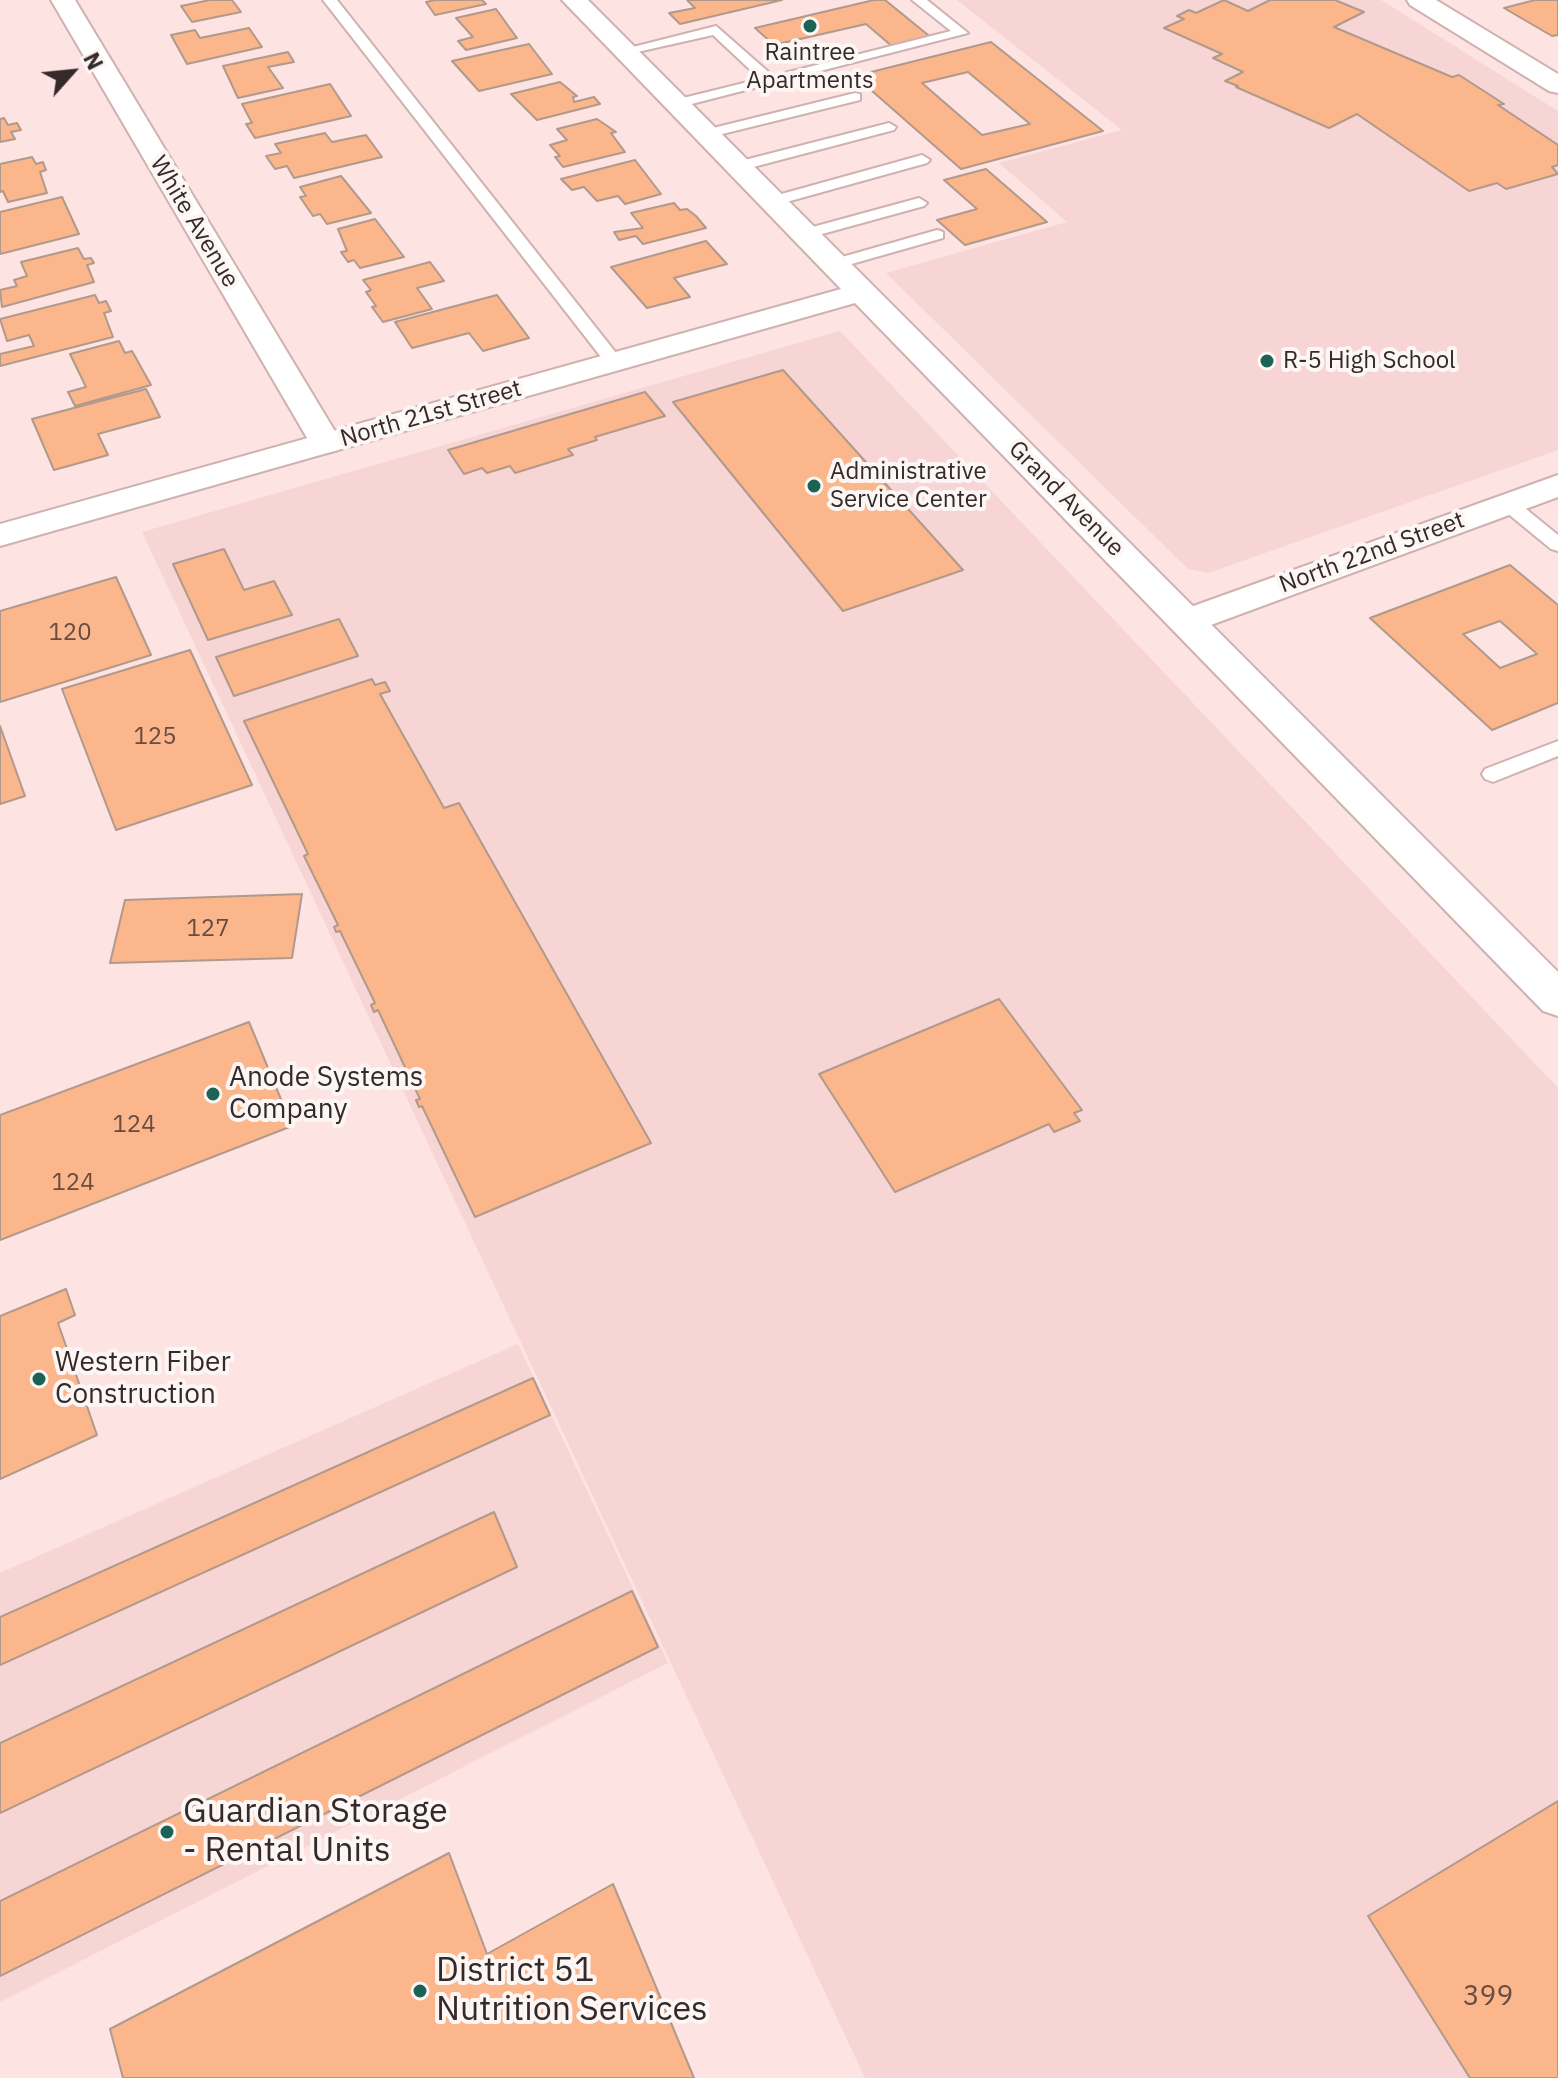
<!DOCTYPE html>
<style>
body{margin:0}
#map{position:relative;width:1558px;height:2078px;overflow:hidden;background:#fde3e2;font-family:"IBM Plex Sans",sans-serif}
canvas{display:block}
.north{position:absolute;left:32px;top:32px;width:80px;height:80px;-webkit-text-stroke:6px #fcf6f5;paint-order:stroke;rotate:63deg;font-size:22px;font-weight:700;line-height:32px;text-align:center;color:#352929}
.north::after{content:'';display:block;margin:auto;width:28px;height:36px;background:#352929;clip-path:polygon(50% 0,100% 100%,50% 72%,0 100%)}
</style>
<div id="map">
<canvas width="1558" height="2078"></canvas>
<div class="north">N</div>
</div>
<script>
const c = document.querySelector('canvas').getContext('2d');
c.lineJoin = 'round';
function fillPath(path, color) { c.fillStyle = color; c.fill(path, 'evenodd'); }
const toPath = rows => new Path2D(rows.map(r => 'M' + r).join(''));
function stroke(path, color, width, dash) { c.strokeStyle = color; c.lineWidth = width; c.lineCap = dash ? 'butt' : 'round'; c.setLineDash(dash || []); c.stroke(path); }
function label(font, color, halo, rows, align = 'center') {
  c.font = font + ' "IBM Plex Sans",sans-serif'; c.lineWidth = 8; c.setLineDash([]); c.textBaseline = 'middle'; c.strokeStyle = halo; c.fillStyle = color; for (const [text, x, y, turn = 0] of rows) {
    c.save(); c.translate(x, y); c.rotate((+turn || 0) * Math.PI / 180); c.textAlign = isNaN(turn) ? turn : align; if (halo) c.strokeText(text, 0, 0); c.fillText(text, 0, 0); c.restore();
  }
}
fillPath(toPath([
 [957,0,1381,0,1558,111,1558,450,1208,573,1188,569,886,273,1067,222,999,163,1122,130],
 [840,331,1558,1088,1558,2078,865,2078,142,532],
 [518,1344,668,1663,0,2002,0,1573]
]), '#f6d5d4');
const building = toPath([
 [210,0,232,0,241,12,192,22,181,6,210,0],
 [435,0,482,0,486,4,435,15,426,2,435,0],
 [687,0,782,0,680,24,669,13,695,8,687,0],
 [874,0,885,0,933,39,894,48,866,24,774,45,755,28,874,0],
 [1224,0,1248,11,1270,0,1335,0,1364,12,1334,27,1452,77,1459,75,1504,104,1498,105,1558,145,1558,165,1552,167,1558,174,1506,189,1497,183,1469,191,1357,114,1329,128,1236,87,1238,86,1225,81,1243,72,1213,58,1222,54,1164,28,1184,19,1177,16,1189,10,1196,13,1224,0],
 [1535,0,1558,0,1558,35,1552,36,1504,8,1535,0],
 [496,9,517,38,466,50,458,41,473,37,456,18,496,9],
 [249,28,262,47,187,64,171,35,195,30,200,38,249,28],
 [991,42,1103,131,961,169,855,76,991,42],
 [968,72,1030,124,982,135,922,83,968,72],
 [529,44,552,74,479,91,452,61,529,44],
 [288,52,294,62,268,67,283,88,238,98,223,66,288,52],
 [560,82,577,96,573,97,574,102,594,97,600,104,537,120,511,94,560,82],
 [330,84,351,116,255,138,246,124,252,123,242,104,330,84],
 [4,118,8,125,17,123,21,130,11,132,15,139,0,142,0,119,4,118],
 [597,119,616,132,611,133,625,152,563,167,555,157,560,156,550,145,567,140,557,129,597,119],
 [325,133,332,142,366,135,382,157,294,178,287,166,275,169,266,156,281,153,275,144,325,133],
 [32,157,36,164,43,162,46,170,40,172,47,193,8,202,3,191,0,192,0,164,32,157],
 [635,160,661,194,625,204,618,196,597,201,584,187,572,190,561,179,635,160],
 [986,169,1047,222,965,245,937,220,977,209,944,180,986,169],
 [341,176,371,213,327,224,320,214,313,216,300,197,306,196,300,187,341,176],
 [62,197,79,234,0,254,0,212,62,197],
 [674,203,680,210,687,209,696,216,706,228,643,244,636,236,619,240,614,232,643,228,631,213,674,203],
 [375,219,404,257,360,268,354,260,348,262,341,252,347,251,338,229,375,219],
 [706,241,727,264,674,278,690,297,647,308,611,267,706,241],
 [78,248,84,259,91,258,94,263,87,265,94,282,2,307,0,290,17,286,14,280,27,276,21,262,78,248],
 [430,262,444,281,417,288,432,309,383,322,372,307,376,306,366,292,371,290,363,280,430,262],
 [95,295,99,303,106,301,111,311,104,313,113,337,0,366,0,354,34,346,29,335,7,341,0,319,95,295],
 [497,295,529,338,483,351,469,333,412,348,395,322,497,295],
 [119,341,125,353,132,351,151,385,75,406,68,392,86,387,70,354,119,341],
 [783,370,963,570,843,611,673,402,783,370],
 [146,389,160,417,98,434,108,455,54,470,32,419,146,389],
 [645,392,665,416,595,437,597,440,568,449,573,455,515,473,510,466,487,473,482,468,464,474,448,450,645,392],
 [224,549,244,590,274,581,292,615,208,640,173,564,224,549],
 [1510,565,1558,605,1558,703,1492,730,1370,618,1510,565],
 [1500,621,1537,654,1500,668,1463,634,1500,621],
 [116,577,151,655,0,702,0,611,116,577],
 [339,619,358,656,234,696,216,657,339,619],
 [190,650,252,785,116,830,62,689,190,650],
 [372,679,375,685,385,682,390,691,380,694,444,808,459,803,651,1143,475,1217,422,1106,419,1107,416,1100,420,1099,378,1010,374,1012,371,1005,375,1003,340,931,336,932,334,927,338,925,304,856,308,854,244,721,372,679],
 [0,726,25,796,0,804,0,726],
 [302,894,292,958,110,963,125,900,302,894],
 [999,999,1082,1110,1074,1113,1080,1121,1054,1132,1049,1124,895,1192,819,1074,999,999],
 [249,1022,292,1126,0,1240,0,1115,249,1022],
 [66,1289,75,1315,58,1323,97,1435,0,1479,0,1316,66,1289],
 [533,1378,550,1415,0,1665,0,1617,533,1378],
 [494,1512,517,1567,0,1813,0,1743,494,1512],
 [632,1591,658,1647,0,1976,0,1901,632,1591],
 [1558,1801,1558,2078,1470,2078,1368,1916,1558,1801],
 [449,1853,487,1954,613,1884,694,2078,123,2078,110,2029,449,1853]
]);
fillPath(building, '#fcb68b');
stroke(building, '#b1998b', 2);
const lane = toPath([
 [323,0,337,0,620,358,623,362,620,366,608,366,323,0],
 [912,0,927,0,968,33,676,108,671,107,671,101,760,79,713,35,624,55,617,51,716,26,773,76,951,31,912,0],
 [855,93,860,94,860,100,706,138,699,134,701,131,855,93],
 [889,123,896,127,894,130,738,171,730,166,733,163,889,123],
 [922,155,930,160,927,163,772,206,764,201,767,198,922,155],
 [919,198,927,203,924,206,804,239,796,234,798,231,919,198],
 [937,230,943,232,943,238,834,269,826,264,828,261,937,230],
 [1508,498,1515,500,1558,535,1558,551,1551,549,1501,508,1499,504,1508,498],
 [1558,741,1558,756,1493,782,1485,779,1482,774,1485,769,1558,741]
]);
const street = toPath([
 [51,0,75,0,342,443,338,450,326,453,314,450,310,443,51,0],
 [1407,0,1436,0,1558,74,1558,93,1549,91,1410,5,1407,0],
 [1558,475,1558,497,1200,629,1187,633,1174,629,1169,621,1174,613,1558,475]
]);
const secondary = toPath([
 [562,0,588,0,1558,972,1558,1016,1543,1011,855,303,0,546,0,524,841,289,562,0]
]);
stroke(lane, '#cfb1af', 4);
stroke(street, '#cfb1af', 4);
stroke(secondary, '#cfb1af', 4);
fillPath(lane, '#fff');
fillPath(street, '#fff');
fillPath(secondary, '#fff');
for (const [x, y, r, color] of [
 [810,26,8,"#1c6255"],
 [1267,361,8,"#1c6255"],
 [814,486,8,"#1c6255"],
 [213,1094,8,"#1c6255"],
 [39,1379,8,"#1c6255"],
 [167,1832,8,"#1c6255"],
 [420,1991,8,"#1c6255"]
]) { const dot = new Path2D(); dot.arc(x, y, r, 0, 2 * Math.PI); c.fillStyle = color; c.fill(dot); stroke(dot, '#fcf6f5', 3); }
label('24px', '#352929', '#fcf6f5', [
 ["Raintree",810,53,"center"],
 ["Apartments",810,81,"center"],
 ["R-5 High School",1283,361],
 ["Administrative",830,472],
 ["Service Center",830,500]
], 'left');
label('24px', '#352929', '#fcf6f5', [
 ["White Avenue",194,222,59],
 ["North 21st Street",431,414,-16],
 ["Grand Avenue",1066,499,45],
 ["North 22nd Street",1372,553,-20]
]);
label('24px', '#674c42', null, [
 ["120",70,633],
 ["125",155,737],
 ["127",208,929],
 ["124",134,1125],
 ["124",73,1183]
]);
label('28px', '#352929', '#fcf6f5', [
 ["Anode Systems",229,1078],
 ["Company",229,1110],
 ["Western Fiber",55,1363],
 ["Construction",55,1395]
], 'left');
label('28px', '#674c42', null, [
 ["399",1488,1997]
]);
label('34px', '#352929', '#fcf6f5', [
 ["Guardian Storage",183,1812],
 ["- Rental Units",183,1851],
 ["District 51",436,1971],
 ["Nutrition Services",436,2010]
], 'left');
</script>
